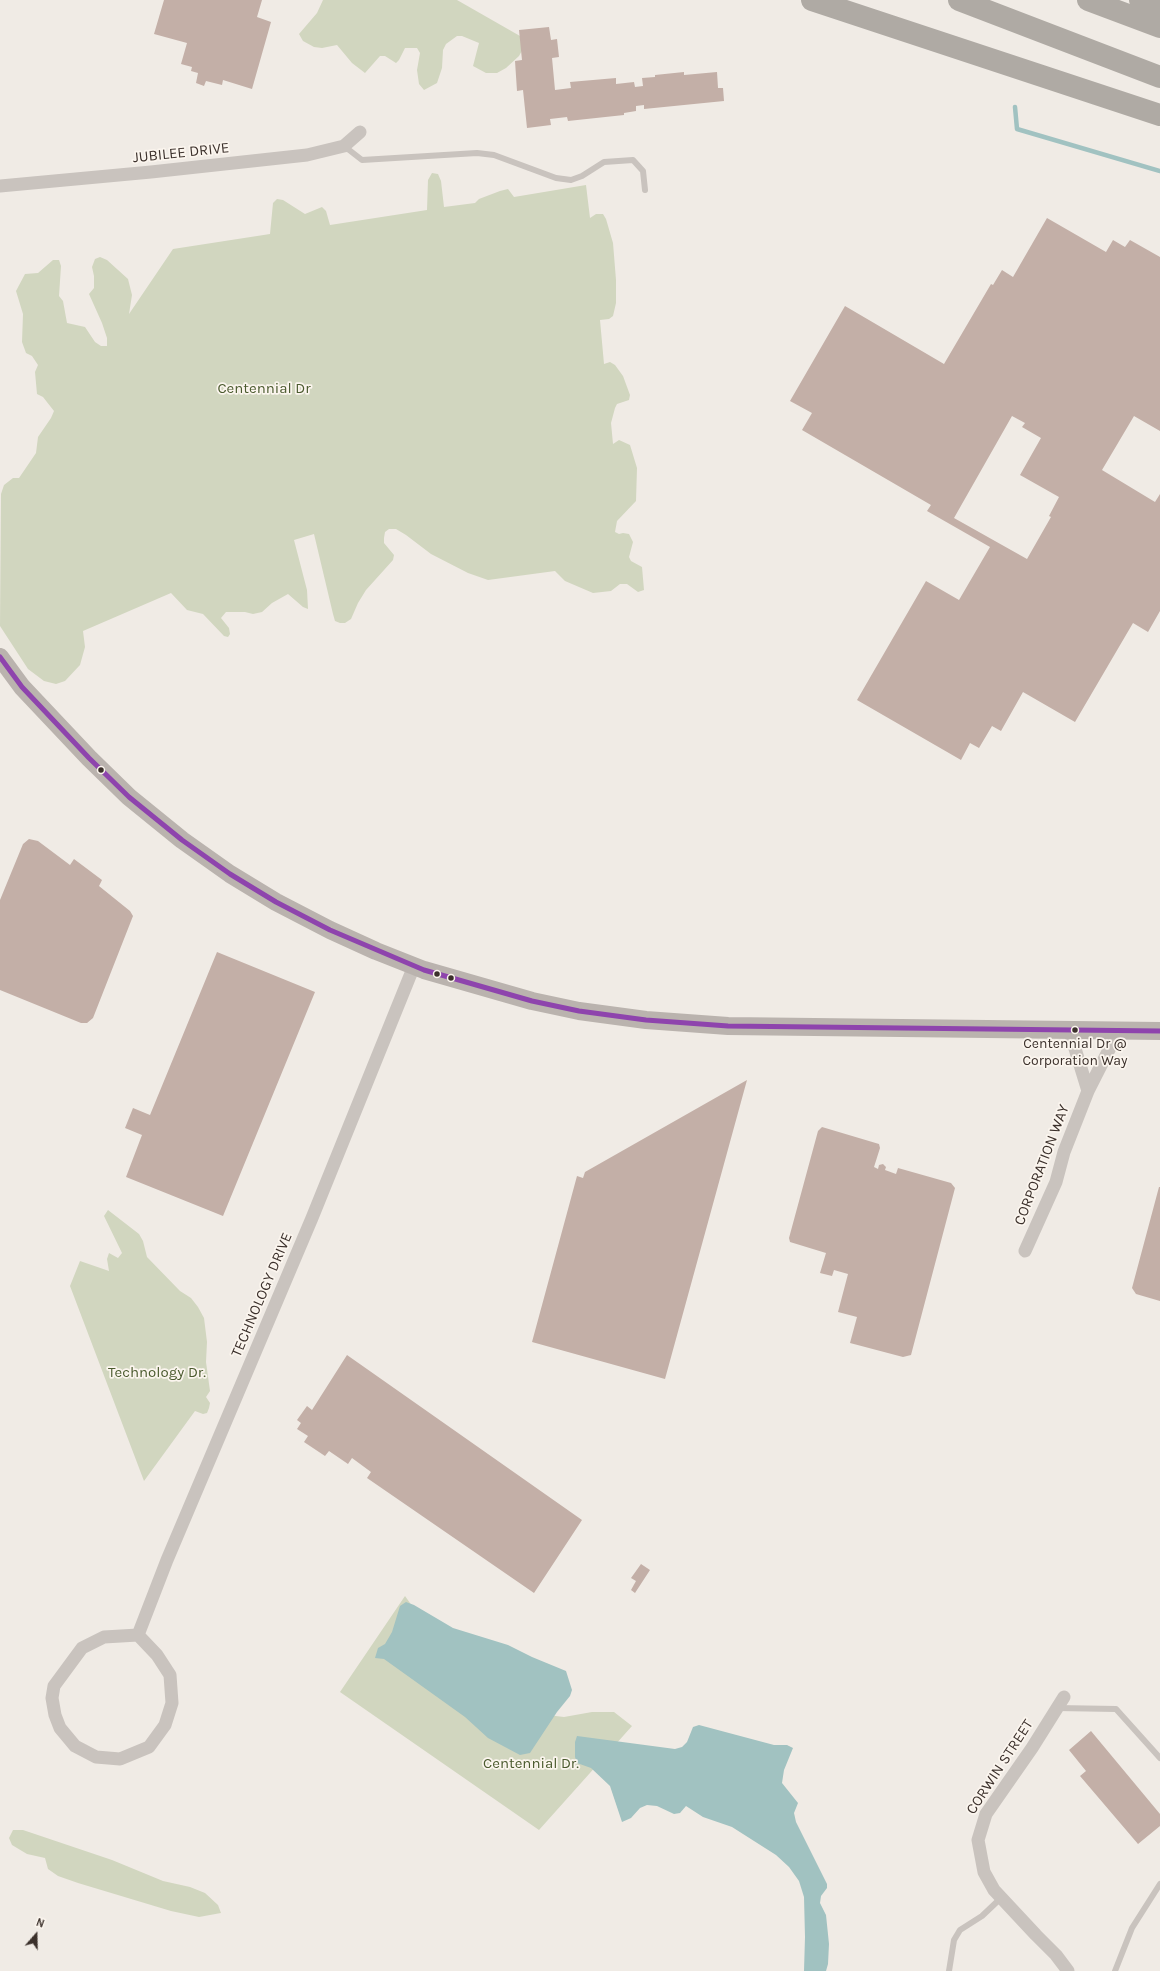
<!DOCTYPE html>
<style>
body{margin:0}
#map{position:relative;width:1160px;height:1971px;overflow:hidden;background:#f0ebe5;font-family:Karla,sans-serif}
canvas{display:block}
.north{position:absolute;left:16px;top:1915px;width:40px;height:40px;-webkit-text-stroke:3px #fbf5ee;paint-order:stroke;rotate:20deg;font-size:11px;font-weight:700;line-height:16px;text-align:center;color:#3b302b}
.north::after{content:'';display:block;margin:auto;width:14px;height:18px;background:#3b302b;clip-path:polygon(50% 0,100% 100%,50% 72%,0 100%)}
</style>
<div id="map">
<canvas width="1160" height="1971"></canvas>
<div class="north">N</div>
</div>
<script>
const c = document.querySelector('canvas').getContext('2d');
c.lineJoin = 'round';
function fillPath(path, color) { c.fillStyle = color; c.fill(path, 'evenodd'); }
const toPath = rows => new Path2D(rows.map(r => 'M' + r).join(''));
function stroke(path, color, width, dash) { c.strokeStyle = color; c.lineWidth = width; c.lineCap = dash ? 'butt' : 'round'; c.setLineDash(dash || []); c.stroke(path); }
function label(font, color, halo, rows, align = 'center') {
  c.font = font + ' Karla,sans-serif'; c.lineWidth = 3.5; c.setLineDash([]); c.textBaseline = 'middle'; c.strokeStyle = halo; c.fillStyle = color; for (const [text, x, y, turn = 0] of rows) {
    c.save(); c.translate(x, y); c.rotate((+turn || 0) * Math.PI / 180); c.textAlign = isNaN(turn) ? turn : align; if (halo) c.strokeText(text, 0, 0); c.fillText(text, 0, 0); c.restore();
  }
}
fillPath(toPath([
 [323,0,457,0,520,36,524,47,519,56,506,68,497,73,486,73,473,66,479,43,462,36,457,36,446,44,443,50,442,68,437,83,424,90,419,84,417,70,420,53,417,48,405,48,399,60,396,63,385,56,380,56,365,73,352,63,337,45,322,48,314,47,303,41,299,34,317,13],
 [432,173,438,174,441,181,444,207,475,203,479,199,500,191,508,189,514,197,586,185,590,218,596,214,603,214,606,219,613,243,616,280,616,303,613,316,609,319,600,320,604,364,610,362,615,365,623,376,630,395,629,400,617,404,615,408,611,423,613,444,619,440,630,445,637,468,636,501,617,521,615,532,619,534,623,533,629,534,633,542,629,557,631,561,642,567,644,590,638,592,627,584,620,584,611,591,593,593,565,581,555,571,488,580,468,573,431,554,406,535,396,529,389,529,385,532,384,538,384,543,394,555,393,560,366,590,358,603,351,619,345,623,340,623,335,621,333,614,314,534,294,540,307,590,308,609,303,607,288,594,272,603,262,612,253,614,245,612,226,612,221,618,229,628,230,634,228,637,224,636,203,614,187,610,171,593,83,631,85,647,80,665,65,681,56,684,44,681,28,669,0,626,1,494,4,485,13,478,19,478,36,453,38,437,51,418,54,411,43,397,37,394,35,372,38,365,32,356,26,353,22,342,23,314,16,291,25,274,38,273,53,260,59,260,61,266,59,296,63,301,67,323,85,327,95,342,101,346,107,346,107,338,102,323,89,294,94,288,94,276,92,267,95,259,100,257,107,260,128,279,132,295,129,314,173,249,270,234,273,203,277,199,283,200,305,214,322,207,326,211,330,225,427,210,428,180],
 [108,1210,139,1234,143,1241,147,1257,180,1291,191,1298,198,1307,204,1318,207,1342,206,1362,210,1391,206,1397,210,1403,209,1408,207,1413,203,1414,195,1411,144,1481,70,1286,80,1261,109,1271,107,1259,109,1253,118,1258,122,1253,104,1216],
 [405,1596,425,1624,539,1714,564,1717,592,1712,614,1712,632,1726,539,1830,340,1692],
 [13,1830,23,1830,112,1860,163,1881,190,1887,205,1893,218,1905,221,1913,199,1917,171,1911,78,1883,58,1876,48,1869,45,1858,27,1854,12,1845,9,1838]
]), '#d1d6bf');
fillPath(toPath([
 [406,1602,414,1605,453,1628,508,1645,532,1657,566,1671,572,1690,570,1696,557,1712,530,1753,520,1755,488,1738,465,1717,384,1659,375,1658,378,1648,385,1644,392,1632,400,1606],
 [699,1725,774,1745,787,1745,793,1748,784,1770,782,1783,798,1803,794,1813,796,1822,827,1884,827,1888,821,1896,820,1903,826,1915,829,1944,828,1964,826,1971,804,1971,805,1937,804,1897,799,1881,789,1867,776,1855,732,1827,703,1817,686,1806,680,1813,674,1814,657,1806,647,1805,640,1808,631,1818,622,1822,610,1786,591,1768,577,1763,575,1757,575,1742,577,1736,675,1749,682,1747,687,1742,693,1727]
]), '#a1c2c1');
stroke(toPath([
 [1015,107,1017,129,1160,171]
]), '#a1c2c1', 4.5);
fillPath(toPath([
 [164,0,262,0,257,17,271,22,252,89,223,80,222,85,206,81,204,86,196,83,198,73,191,71,192,67,181,64,187,43,154,34],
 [549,27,551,40,557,39,559,57,552,58,555,90,571,88,570,82,616,78,616,84,634,82,635,87,643,86,642,78,655,77,655,75,684,72,684,75,717,72,718,88,723,88,724,101,644,109,644,105,636,106,636,111,624,113,624,115,568,121,567,117,550,119,551,125,527,128,523,90,517,91,515,61,522,60,519,30],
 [1047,218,1106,252,1113,240,1125,247,1130,240,1160,257,1160,431,1134,416,1102,470,1155,502,1160,494,1160,611,1148,632,1133,623,1075,722,1023,692,1001,731,992,726,979,748,970,743,961,760,857,700,926,581,959,600,990,547,927,511,931,505,802,430,812,413,790,401,845,306,944,364,991,284,993,285,1002,270,1013,277],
 [1012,416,1025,423,1022,427,1041,438,1020,475,1059,497,1049,516,1051,517,1027,559,954,518],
 [29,839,38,841,70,865,74,859,102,880,99,886,130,911,133,916,93,1018,87,1023,81,1023,0,990,0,900,23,844],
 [217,952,315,992,223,1216,126,1177,142,1135,125,1128,133,1108,150,1115],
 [747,1080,665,1379,532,1342,577,1176,583,1178,585,1172],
 [822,1127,879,1144,880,1148,874,1167,878,1169,879,1165,883,1164,886,1167,885,1170,896,1174,898,1168,951,1183,955,1188,911,1355,903,1357,850,1343,857,1317,838,1312,848,1274,834,1270,832,1276,820,1273,826,1253,790,1242,789,1238,818,1131],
 [1159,1187,1160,1187,1160,1301,1136,1294,1132,1288],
 [347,1355,582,1520,534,1593,367,1478,371,1472,352,1458,348,1464,329,1451,325,1456,304,1442,308,1436,297,1429,301,1423,297,1420,307,1406,312,1410],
 [641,1564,650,1570,635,1593,631,1590,636,1581,631,1578],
 [1091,1731,1160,1814,1160,1826,1138,1844,1080,1776,1086,1771,1069,1750]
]), '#c3afa7');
stroke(toPath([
 [344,146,362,160,477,153,494,155,556,178,571,180,582,176,604,162,633,160,643,171,645,190],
 [1057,1708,1116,1709,1160,1758],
 [949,1971,954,1940,960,1930,982,1916,1001,1898],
 [1115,1971,1132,1928,1160,1884]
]), '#c9c3be', 6);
stroke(toPath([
 [0,186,151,172,307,155,344,146,360,132],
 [1069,1029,1088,1091],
 [1025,1251,1056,1182,1064,1152,1088,1091,1119,1030],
 [138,1635,167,1560,312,1218,414,966],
 [138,1635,157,1655,170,1675,172,1703,165,1725,149,1747,120,1759,96,1757,75,1746,60,1728,55,1715,52,1698,54,1686,82,1648,104,1637,138,1635],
 [1064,1697,1032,1748,986,1814,978,1840,984,1872,994,1890,1036,1935,1056,1955,1068,1971]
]), '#c9c3be', 13);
stroke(toPath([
 [0,657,22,687,89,758,129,797,182,840,230,874,276,902,330,930,376,951,424,970,532,1001,579,1011,646,1020,728,1026,1160,1031]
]), '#bab3ae', 18);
stroke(toPath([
 [812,0,1160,115],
 [959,0,1160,77],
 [1088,0,1160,27],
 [1140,0,1160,7]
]), '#afaaa4', 22);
stroke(toPath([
 [0,657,22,687,89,758,129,797,182,840,230,874,276,902,330,930,424,970,532,1001,579,1011,646,1020,728,1026,1160,1031]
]), '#8e44ad', 5);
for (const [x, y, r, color] of [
 [101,770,3.5,"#3b302b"],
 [437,974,3.5,"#3b302b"],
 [451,978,3.5,"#3b302b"],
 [1075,1030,3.5,"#3b302b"]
]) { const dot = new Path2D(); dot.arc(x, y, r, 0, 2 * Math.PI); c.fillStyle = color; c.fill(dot); stroke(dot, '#fbf5ee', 1.5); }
label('14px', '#3b302b', '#fbf5ee', [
 ["Centennial Dr @",1075,1044],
 ["Corporation Way",1075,1061]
]);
label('15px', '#3b302b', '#fbf5ee', [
 ["JUBILEE DRIVE",181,153,-6],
 ["CORPORATION WAY",1042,1165,-69],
 ["TECHNOLOGY DRIVE",262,1295,-67],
 ["CORWIN STREET",1000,1767,-57]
]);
label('15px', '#4a5a2e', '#fbf5ee', [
 ["Centennial Dr",264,389],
 ["Technology Dr.",157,1373],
 ["Centennial Dr.",531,1764]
]);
</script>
